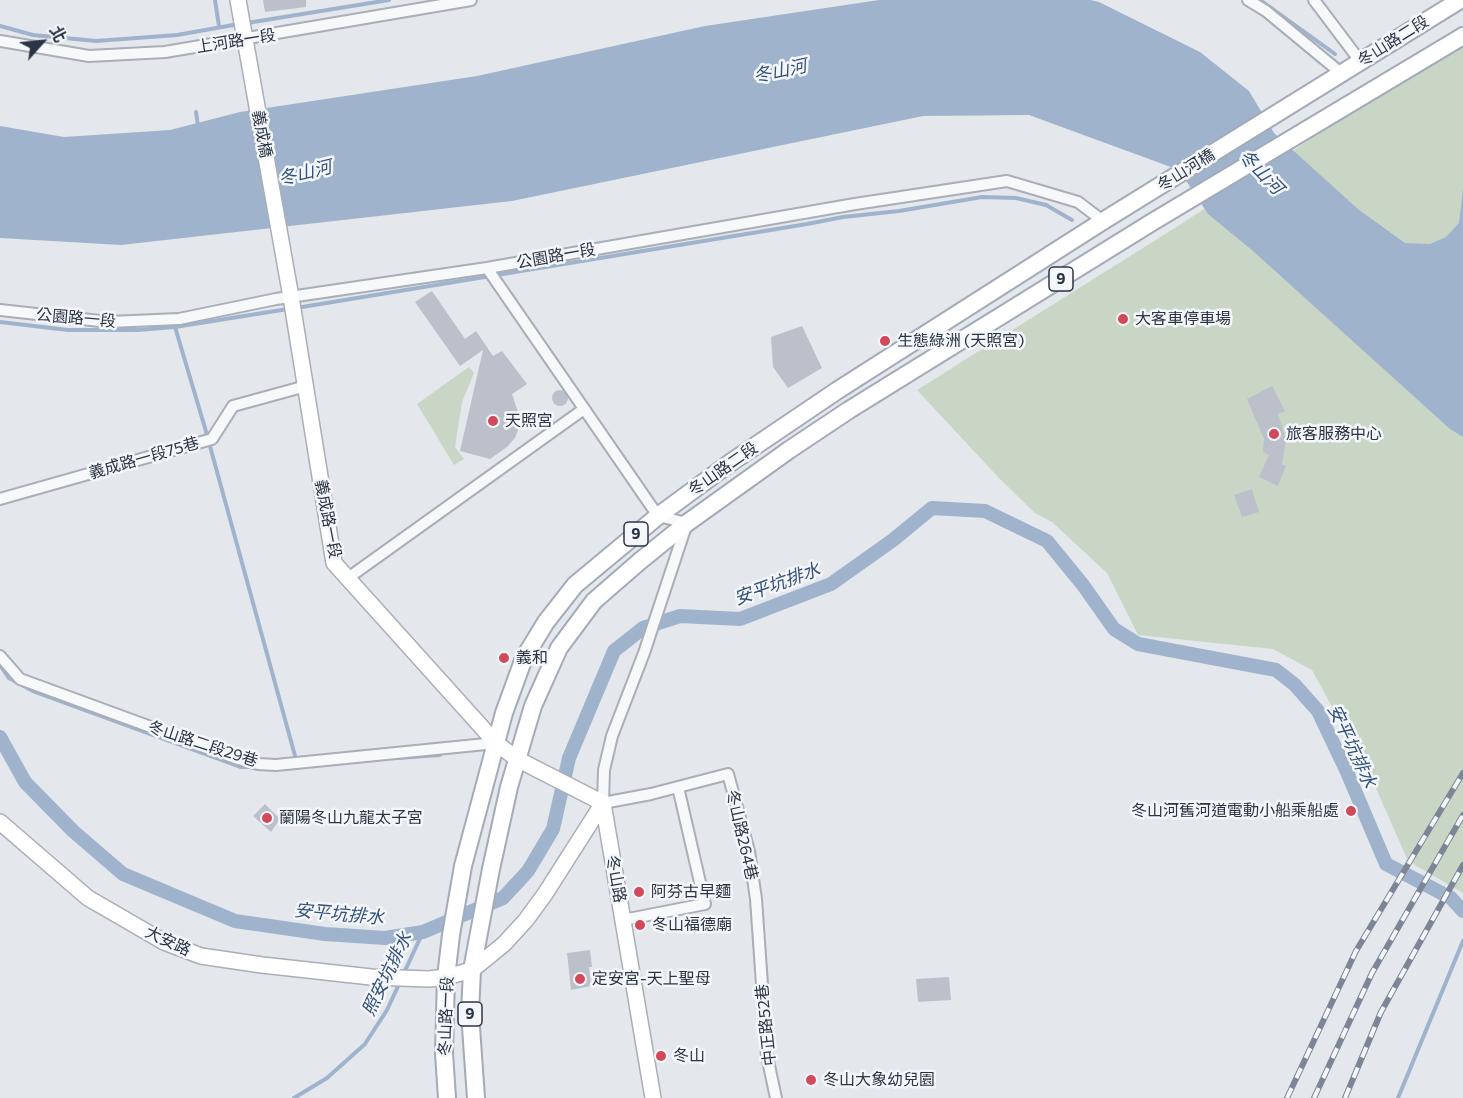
<!DOCTYPE html>
<meta charset="utf-8">
<style>
body{margin:0}
#map{position:relative;width:1463px;height:1098px;overflow:hidden;background:#e4e7ec;font-family:Commissioner,"Noto Sans TC",sans-serif}
canvas{display:block}
.north{position:absolute;left:12px;top:12px;width:60px;height:60px;-webkit-text-stroke:4px #f4f6f9;paint-order:stroke;rotate:63deg;font-size:16px;font-weight:700;line-height:24px;text-align:center;color:#2b3445}
.north::after{content:'';display:block;margin:auto;width:21px;height:27px;background:#2b3445;clip-path:polygon(50% 0,100% 100%,50% 72%,0 100%)}
</style>
<div id="map">
<canvas width="1463" height="1098"></canvas>
<div class="north">北</div>
</div>
<script>
const c = document.querySelector('canvas').getContext('2d');
c.lineJoin = 'round';
function fillPath(path, color) { c.fillStyle = color; c.fill(path, 'evenodd'); }
const toPath = rows => new Path2D(rows.map(r => 'M' + r).join(''));
function stroke(path, color, width, dash) { c.strokeStyle = color; c.lineWidth = width; c.lineCap = dash ? 'butt' : 'round'; c.setLineDash(dash || []); c.stroke(path); }
function label(font, color, halo, rows, align = 'center') {
  c.font = font + ' Commissioner,"Noto Sans TC",sans-serif'; c.lineWidth = 5; c.setLineDash([]); c.textBaseline = 'middle'; c.strokeStyle = halo; c.fillStyle = color; for (const [text, x, y, turn = 0] of rows) {
    c.save(); c.translate(x, y); c.rotate((+turn || 0) * Math.PI / 180); c.textAlign = isNaN(turn) ? turn : align; if (halo) c.strokeText(text, 0, 0); c.fillText(text, 0, 0); c.restore();
  }
}
fillPath(toPath([
 [1463,39,1463,893,1408,861,1375,786,1312,670,1273,649,1138,635,1107,573,1052,522,1035,513,999,478,917,390,1189,219],
 [469,367,474,373,462,402,455,447,464,459,454,465,417,404]
]), '#c9d6c5');
fillPath(toPath([
 [879,0,1090,0,1099,2,1200,52,1249,91,1274,133,1359,210,1405,243,1430,244,1446,237,1459,223,1463,189,1463,437,1450,429,1253,251,1208,214,1179,170,1029,115,923,116,512,201,121,245,0,238,0,126,64,137,170,130,240,112,477,76,705,26]
]), '#9fb4cc');
stroke(toPath([
 [215,0,219,26],
 [1260,0,1335,54],
 [247,23,389,0],
 [0,26,33,35,96,41,177,35,239,24],
 [196,112,198,126],
 [296,308,807,224,843,217,899,211,982,197,1016,198,1046,205,1072,220],
 [0,322,68,330,138,330,175,327,288,309],
 [175,327,205,428,297,763],
 [0,665,9,678,33,691,241,767,252,767],
 [397,758,440,755],
 [403,975,423,932],
 [294,1098,327,1078,365,1044,387,1010,400,982],
 [1398,1098,1463,941]
]), '#9fb4cc', 4);
stroke(toPath([
 [0,737,25,782,73,831,123,874,235,921,325,934,385,938,423,932,503,898,528,871,553,829,569,758,614,651,643,628,680,616,740,619,831,584,893,540,932,508,985,511,1047,541,1083,585,1114,629,1138,644,1276,670,1295,685,1318,711,1347,772,1386,864,1451,898,1463,911]
]), '#9fb4cc', 14);
fillPath(toPath([
 [263,0,306,0,306,7,265,12],
 [432,291,465,339,476,331,493,356,502,351,527,384,512,394,519,415,519,428,515,438,507,447,490,459,460,451,483,350,460,366,415,302],
 [802,326,822,368,788,388,773,367,771,337],
 [1272,386,1285,411,1278,414,1286,440,1282,464,1286,466,1278,486,1259,477,1269,455,1263,452,1264,439,1247,399],
 '552 398a8 8 0 1 1 16 0a8 8 0 1 1-16 0Z',
 [1252,489,1259,512,1242,517,1234,495],
 [265,804,280,819,271,832,253,816],
 [590,950,592,967,589,967,591,986,571,990,567,953],
 [949,977,951,1000,918,1002,916,979]
]), '#bbc0ca');
const street = toPath([
 [1248,0,1266,11,1341,73],
 [1314,0,1360,61],
 [0,41,89,56,165,52,471,0],
 [487,268,658,516,687,523,644,653,612,736,604,770,603,803,651,794,728,774,749,851,756,899,767,1056,776,1098],
 [0,310,109,322,179,319,276,299,487,268,855,204,1007,181,1078,202,1103,221],
 [0,499,212,439,233,406,306,386],
 [348,578,584,409],
 [0,656,20,679,238,759,258,764,276,765,496,743],
 [623,920,705,904,678,787]
]);
const secondary = toPath([
 [238,0,291,297,334,563,496,743,517,759,603,803],
 [603,803,653,1098],
 [0,822,88,898,164,942,201,956,262,965,371,977,429,979,446,977,472,970,504,944,526,920,545,894,603,803]
]);
const primary = toPath([
 [447,1098,444,1053,446,977,451,935,463,866,504,713,524,658,546,622,575,585,658,516,730,463,838,390,1103,221,1460,0],
 [476,1098,470,1013,472,970,491,869,509,787,533,706,559,648,594,601,640,561,687,523,789,450,849,410,1154,221,1463,36]
]);
stroke(street, '#a9aeb7', 14);
stroke(secondary, '#a9aeb7', 18);
stroke(primary, '#a3abb8', 20);
stroke(street, '#f7f8fa', 10);
stroke(secondary, '#fff', 15);
stroke(primary, '#fff', 16);
const rail = toPath([
 [1287,1098,1356,951,1463,773],
 [1314,1098,1372,973,1463,815],
 [1345,1098,1381,1012,1463,865]
]);
stroke(rail, '#7d8696', 6);
stroke(rail, '#f4f6f9', 4, [11]);
for (const [x, y, r, color] of [
 [1123,319,6,"#d1495b"],
 [885,341,6,"#d1495b"],
 [493,421,6,"#d1495b"],
 [1274,434,6,"#d1495b"],
 [504,658,6,"#d1495b"],
 [1351,811,6,"#d1495b"],
 [267,818,6,"#d1495b"],
 [639,892,6,"#d1495b"],
 [640,925,6,"#d1495b"],
 [580,979,6,"#d1495b"],
 [661,1056,6,"#d1495b"],
 [811,1080,6,"#d1495b"]
]) { const dot = new Path2D(); dot.arc(x, y, r, 0, 2 * Math.PI); c.fillStyle = color; c.fill(dot); stroke(dot, '#f4f6f9', 2); }
for (const [x, y, w] of [
 [1061,279,24],
 [636,534,24],
 [470,1014,24]
]) { const box = new Path2D(); box.roundRect(x - w / 2, y - 12, w, 24, 4.5); c.fillStyle = '#f4f6f9'; c.fill(box); stroke(box, '#2b3445', 1.5); }
label('bold 15px', '#2b3445', null, [
 ["9",1061,279],
 ["9",636,534],
 ["9",470,1014]
]);
label('16px', '#2b3445', '#f4f6f9', [
 ["上河路一段",236,41,-9],
 ["冬山路二段",1393,41,-32],
 ["義成橋",262,134,80],
 ["冬山河橋",1186,170,-32],
 ["公園路一段",556,256,-10],
 ["公園路一段",76,318,5],
 ["義成路一段75巷",144,458,-16],
 ["冬山路二段",723,469,-35],
 ["義成路一段",328,519,79],
 ["冬山路二段29巷",203,744,18],
 ["冬山路264巷",742,835,77],
 ["冬山路",616,879,80],
 ["大安路",168,941,25],
 ["冬山路一段",446,1016,-88],
 ["中正路52巷",766,1025,-96]
]);
label('16px', '#2b3445', '#f4f6f9', [
 ["大客車停車場",1135,319],
 ["生態綠洲 (天照宮)",897,341],
 ["天照宮",505,421],
 ["旅客服務中心",1286,434],
 ["義和",516,658],
 ["冬山河舊河道電動小船乘船處",1339,811,"right"],
 ["蘭陽冬山九龍太子宮",279,818],
 ["阿芬古早麵",651,892],
 ["冬山福德廟",652,925],
 ["定安宮-天上聖母",592,979],
 ["冬山",673,1056],
 ["冬山大象幼兒園",823,1080]
], 'left');
label('italic 18px', '#34527a', '#f4f6f9', [
 ["冬山河",780,71,-12],
 ["冬山河",1261,172,46],
 ["冬山河",305,173,-14],
 ["安平坑排水",777,584,-20],
 ["安平坑排水",1352,746,65],
 ["安平坑排水",339,914,5],
 ["照安坑排水",387,974,-64]
]);
</script>
